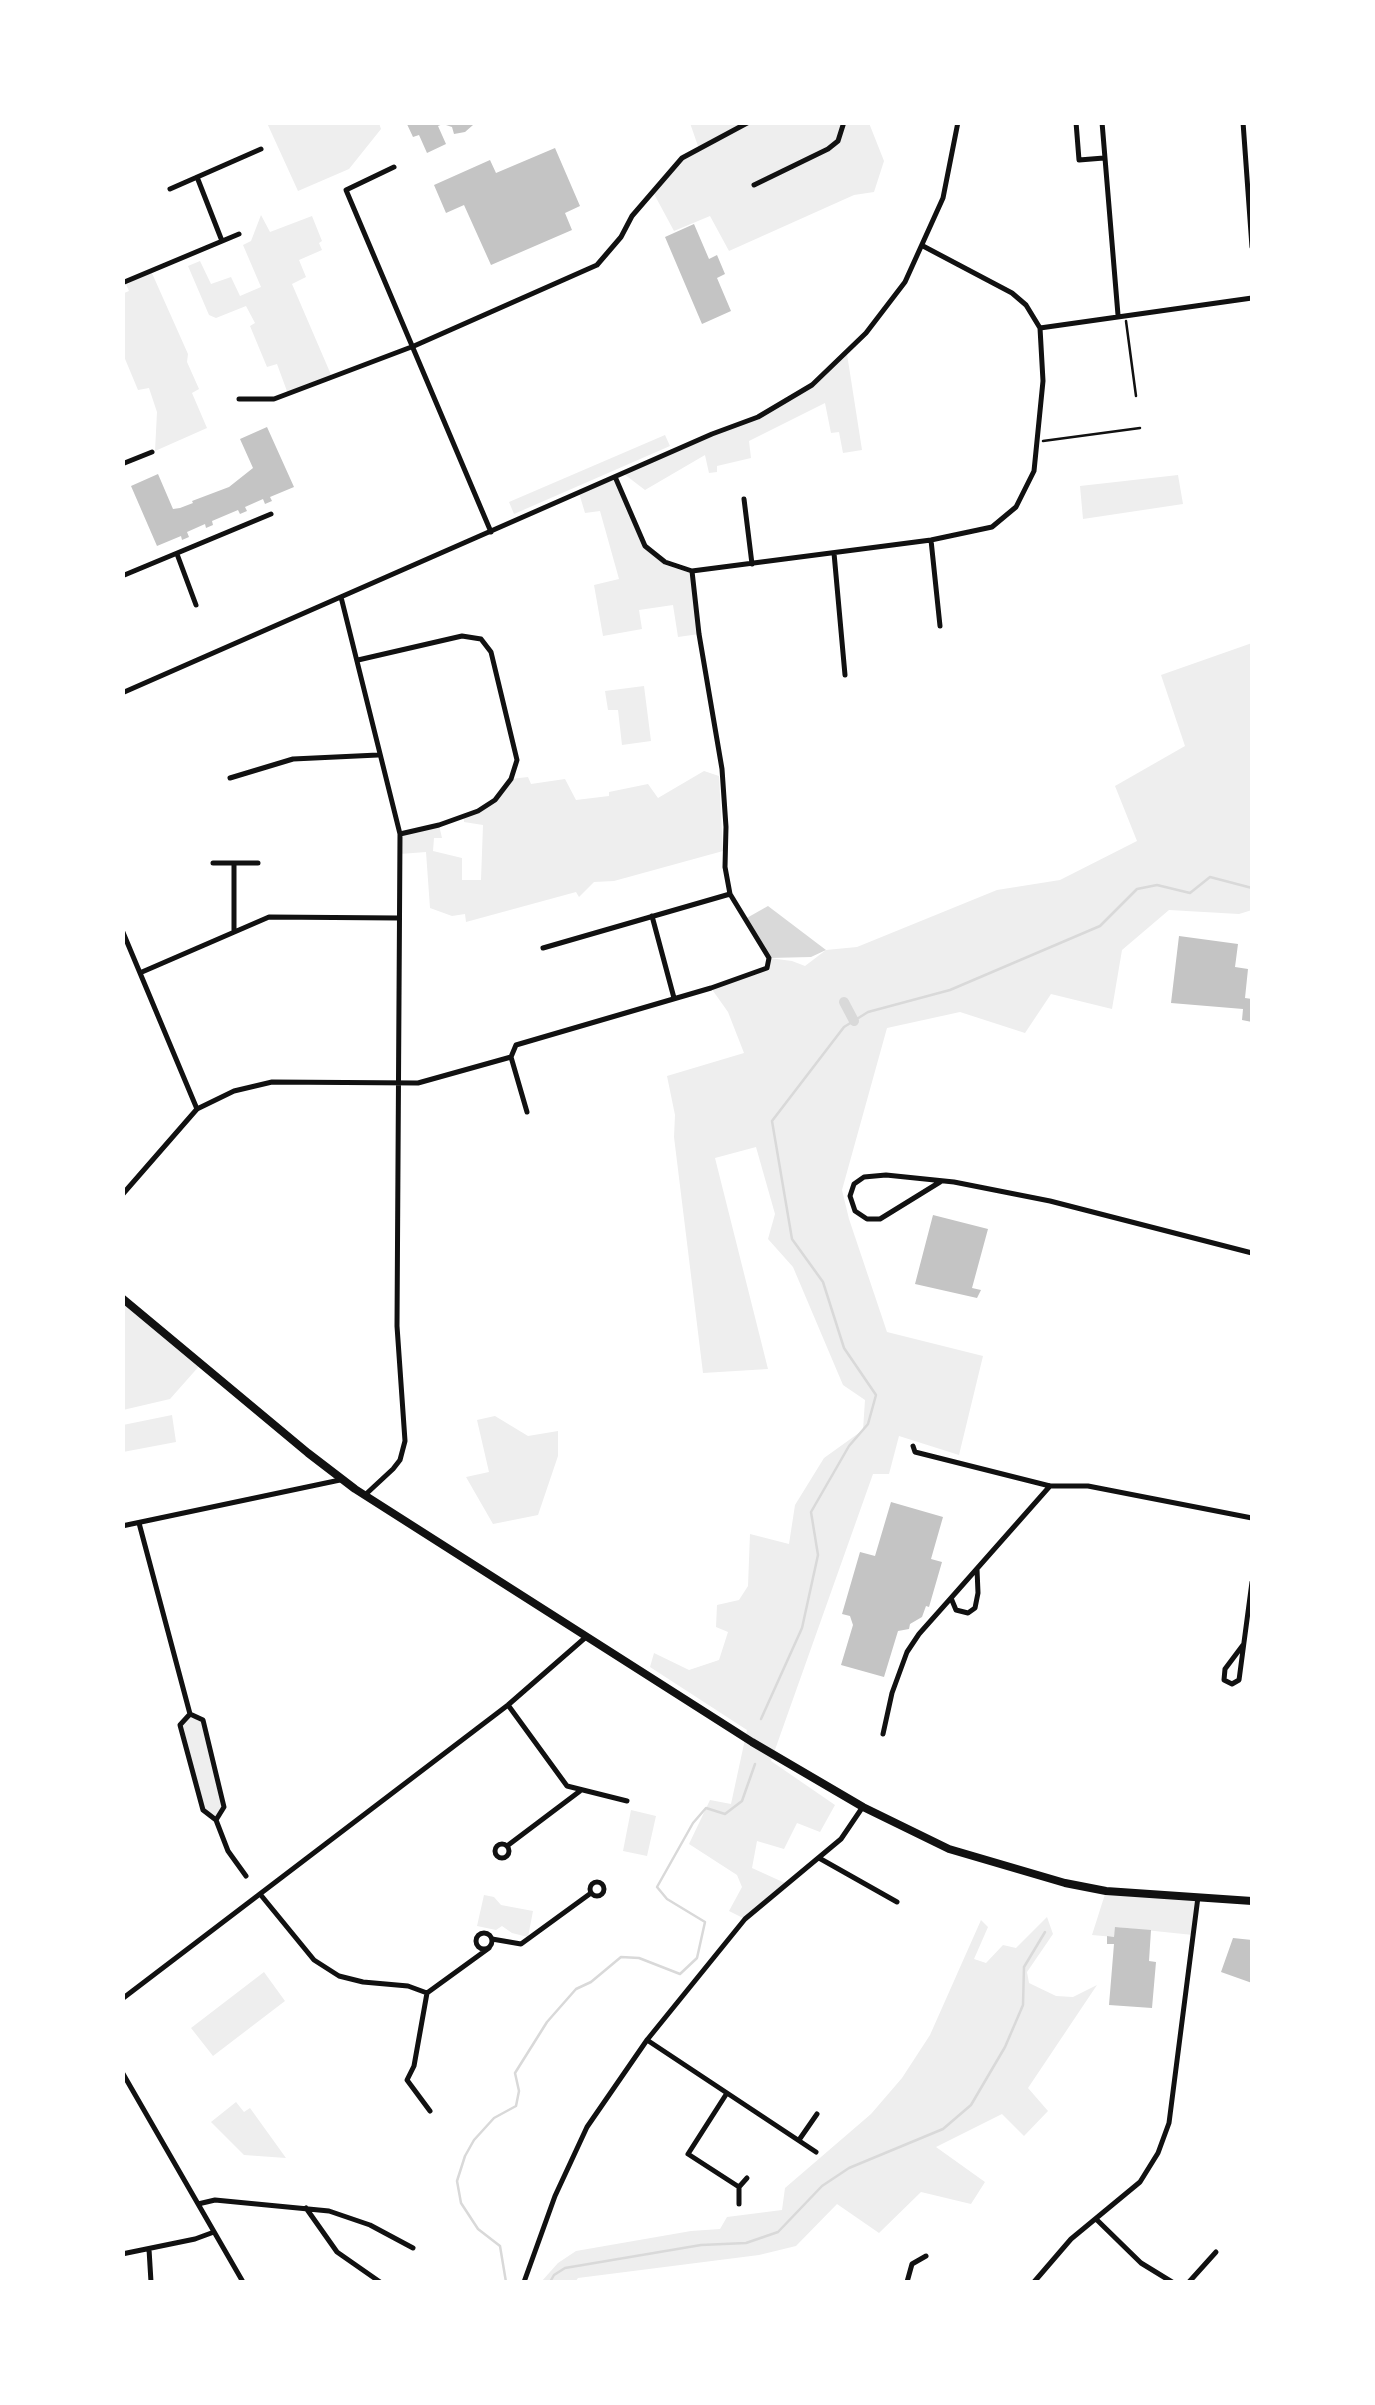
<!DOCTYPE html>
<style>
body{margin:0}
#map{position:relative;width:1375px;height:2405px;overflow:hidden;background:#fff;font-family:"Roboto Condensed",sans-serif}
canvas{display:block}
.frame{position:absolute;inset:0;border:125px solid #fff;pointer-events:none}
</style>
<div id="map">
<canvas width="1375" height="2405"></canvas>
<div class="frame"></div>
</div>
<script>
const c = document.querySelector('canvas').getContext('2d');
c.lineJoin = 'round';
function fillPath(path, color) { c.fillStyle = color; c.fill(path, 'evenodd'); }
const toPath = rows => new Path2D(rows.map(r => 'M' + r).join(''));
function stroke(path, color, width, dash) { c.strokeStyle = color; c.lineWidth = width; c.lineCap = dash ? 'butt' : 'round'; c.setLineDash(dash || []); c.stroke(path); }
fillPath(toPath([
 [267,123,379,123,381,129,349,169,298,191],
 [690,123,869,123,884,161,874,192,854,195,729,251,710,216,674,231,653,192,682,158,699,149],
 [261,215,270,232,312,216,322,241,319,243,322,250,299,260,306,277,292,284,332,377,288,394,277,364,267,367,250,326,255,323,246,306,216,318,209,315,188,266,200,261,211,284,231,277,240,296,261,287,243,245,251,241],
 [151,271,188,354,187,362,199,389,192,393,207,428,155,451,157,412,149,388,138,390,123,354,122,294,129,291,125,282],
 [847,354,862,450,843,453,839,432,831,433,825,403,749,441,751,458,717,466,717,472,709,473,705,455,645,490,624,474,758,417,812,385],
 [665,435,670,446,514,514,509,502],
 [1178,475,1183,504,1083,519,1080,486],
 [616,478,645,546,664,561,692,571,699,634,678,637,673,605,639,610,642,629,603,636,594,585,619,579,600,511,585,513,579,493],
 [1252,643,1252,910,1239,914,1169,910,1122,950,1112,1009,1051,994,1025,1033,960,1012,887,1028,842,1190,849,1219,887,1332,983,1356,959,1455,899,1436,889,1474,873,1474,771,1761,835,1805,820,1832,797,1823,784,1849,757,1841,752,1868,785,1883,745,1919,729,1911,742,1887,737,1875,689,1844,710,1800,731,1804,747,1730,650,1667,654,1653,689,1670,719,1660,728,1632,716,1627,717,1605,739,1600,748,1586,750,1534,789,1544,795,1505,824,1458,863,1430,865,1400,843,1385,793,1267,768,1239,775,1214,756,1147,715,1158,768,1369,703,1373,674,1137,675,1115,667,1076,744,1053,728,1012,711,988,767,968,769,958,792,961,805,966,826,950,857,947,997,890,1060,880,1137,841,1115,786,1185,746,1161,675],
 [644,686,651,741,622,745,618,710,608,710,605,691],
 [704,771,719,776,723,851,614,881,594,882,579,897,576,892,466,922,465,914,452,916,430,908,426,852,400,854,400,834,439,825,442,838,434,838,433,851,462,858,462,880,481,880,483,825,464,822,464,816,495,800,511,779,528,777,531,784,565,779,576,800,609,796,609,792,648,784,658,798],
 [122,1298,201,1364,170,1399,123,1410],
 [172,1415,176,1442,123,1452,123,1425],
 [495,1416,528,1436,558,1431,558,1456,538,1515,493,1524,466,1477,489,1472,477,1420],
 [190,1717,201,1722,222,1807,215,1817,204,1809,183,1726],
 [631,1810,656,1816,647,1856,623,1851],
 [1106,1891,1198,1897,1193,1935,1116,1927,1114,1937,1092,1935],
 [484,1895,494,1897,501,1905,533,1911,528,1937,512,1933,502,1926,496,1930,477,1926],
 [1047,1917,1053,1934,1027,1972,1029,1983,1056,1996,1073,1997,1097,1985,1028,2088,1048,2111,1024,2136,1002,2114,936,2147,985,2182,971,2204,921,2192,879,2233,837,2204,796,2246,759,2255,578,2278,575,2282,541,2282,558,2263,576,2251,691,2231,720,2229,727,2217,782,2210,785,2188,871,2114,902,2078,930,2035,981,1920,988,1927,974,1959,986,1963,1003,1945,1016,1948],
 [264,1972,285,2001,213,2056,191,2028],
 [236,2102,244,2112,250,2108,286,2158,244,2155,211,2122]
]), '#eee');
fillPath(toPath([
 [768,906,826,950,811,957,769,958,745,919]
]), '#d9d9d9');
stroke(toPath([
 [761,1719,802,1628,818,1555,811,1512,849,1446,868,1424,876,1395,844,1348,823,1282,792,1239,772,1121,844,1027,868,1012,950,990,1100,926,1137,889,1157,885,1190,893,1210,877,1252,888],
 [506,2282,500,2246,478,2229,461,2203,457,2181,465,2156,474,2140,494,2118,516,2106,519,2091,515,2073,547,2022,576,1989,591,1982,621,1957,639,1958,680,1974,697,1958,705,1922,667,1899,657,1887,693,1823,706,1808,725,1814,742,1801,755,1764],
 [550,2282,554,2275,565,2268,701,2245,746,2243,778,2232,822,2186,849,2168,943,2129,971,2105,1005,2047,1023,2005,1024,1967,1045,1932]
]), '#d9d9d9', 2.5);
stroke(toPath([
 [844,1002,854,1021]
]), '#d9d9d9', 10);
fillPath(toPath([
 [406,122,472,122,473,125,465,132,454,134,452,127,443,124,438,126,446,144,427,153,419,135,413,137],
 [555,148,580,206,565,213,572,230,491,265,464,205,446,213,434,185,490,160,496,173],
 [694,224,709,259,717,255,725,274,717,278,731,311,702,324,665,237],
 [267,427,294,487,270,497,272,501,265,504,263,499,245,507,247,511,240,514,238,510,212,521,213,525,206,528,205,524,187,532,189,537,182,540,181,536,157,546,131,486,158,474,173,509,180,508,193,503,192,501,229,487,253,468,240,439],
 [1179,936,1238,944,1235,967,1248,969,1245,998,1252,999,1252,1022,1242,1020,1243,1009,1171,1003],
 [933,1215,988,1229,972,1288,981,1290,977,1298,915,1284],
 [891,1502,943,1517,931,1559,942,1562,929,1607,926,1606,922,1617,910,1624,909,1629,898,1631,884,1677,841,1665,853,1625,850,1616,842,1614,860,1552,875,1556],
 [1115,1927,1151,1930,1149,1961,1156,1962,1152,2008,1109,2005,1114,1944,1107,1944,1107,1936,1114,1937],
 [1233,1938,1252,1940,1252,1983,1221,1972]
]), '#c4c4c4');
stroke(toPath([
 [1126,321,1136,396],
 [1043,441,1140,428]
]), '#111', 2.5);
stroke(toPath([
 [1076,122,1079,160,1104,158],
 [1102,122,1118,315],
 [1243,122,1252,247],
 [394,167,346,190,491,532],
 [197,177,222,241],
 [754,185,828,149,838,141,844,122],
 [170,189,261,149],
 [923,246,1012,293,1026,305,1040,328,1252,298],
 [122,283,239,234],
 [239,399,274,399,414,346,597,265,621,237,632,216,682,158,749,122],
 [122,464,152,452],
 [616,479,645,546,665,562,692,571,931,540,992,527,1016,507,1034,471,1043,381,1040,328],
 [744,499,752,564],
 [931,540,940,626],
 [834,553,845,675],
 [177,554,196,605],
 [122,576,271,514],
 [341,597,400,834,397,1326,405,1441,400,1460,393,1469,365,1495],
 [358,660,462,636,481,639,491,652,517,760,511,779,495,800,478,811,439,825,400,834],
 [122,693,712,434,758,417,812,385,866,333,905,282,943,198,958,122],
 [230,778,293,759,378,755],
 [213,863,234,863],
 [652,916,674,998],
 [122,930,197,1109],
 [234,932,234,863,258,863],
 [543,948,730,894],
 [142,972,269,917,398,918],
 [511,1057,527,1112],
 [940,1182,880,1219,867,1219,855,1211,850,1196,854,1184,864,1177,886,1175,954,1182,1050,1201,1252,1253],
 [122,1195,197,1109,234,1091,272,1082,418,1083,511,1057,516,1045,711,988,767,968,769,958,730,894,725,867,726,827,722,769,699,634,692,571],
 [913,1446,915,1452,1050,1486,1088,1486,1252,1518],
 [139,1523,190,1714,180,1725,203,1810,216,1820,224,1807,203,1720,190,1714],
 [122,1526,340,1480],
 [977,1569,978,1593,975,1608,968,1613,956,1610,951,1598,1050,1486],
 [1243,1645,1225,1669,1224,1680,1232,1684,1239,1680,1252,1582],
 [508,1705,567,1786,627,1801],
 [883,1734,892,1693,907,1652,919,1634,951,1598],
 [216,1820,228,1851,246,1876],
 '495 1851a7 7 0 1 1 14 0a7 7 0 1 1-14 0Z',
 [507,1846,580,1791],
 [819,1858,897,1902],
 '590 1889a7 7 0 1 1 14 0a7 7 0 1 1-14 0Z',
 [260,1894,314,1960,339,1976,363,1982,408,1986,427,1993,489,1948],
 '476 1941a8 8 0 1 1 16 0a8 8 0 1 1-16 0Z',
 [492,1939,521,1944,591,1893],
 [427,1993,414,2066,407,2080,430,2111],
 [122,1999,508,1705,586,1637],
 [647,2040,816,2152],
 [122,2072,243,2282],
 [727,2093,688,2154,739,2187,739,2204],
 [799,2140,817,2114],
 [739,2187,747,2178],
 [198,2204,215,2200,329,2211,370,2225,413,2248],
 [306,2208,337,2252,380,2282],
 [1096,2219,1141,2263,1172,2282],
 [149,2249,151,2282],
 [122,2254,195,2239,214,2232],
 [524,2282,555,2196,587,2127,647,2040,745,1919,841,1839,862,1808],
 [907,2282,912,2264,926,2256],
 [1034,2282,1071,2239,1140,2182,1158,2153,1169,2123,1198,1897],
 [1189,2282,1216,2252]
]), '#111', 5);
stroke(toPath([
 [122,1298,308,1453,355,1489,752,1742,863,1807,949,1849,1065,1883,1106,1891,1252,1901]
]), '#111', 8);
</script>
